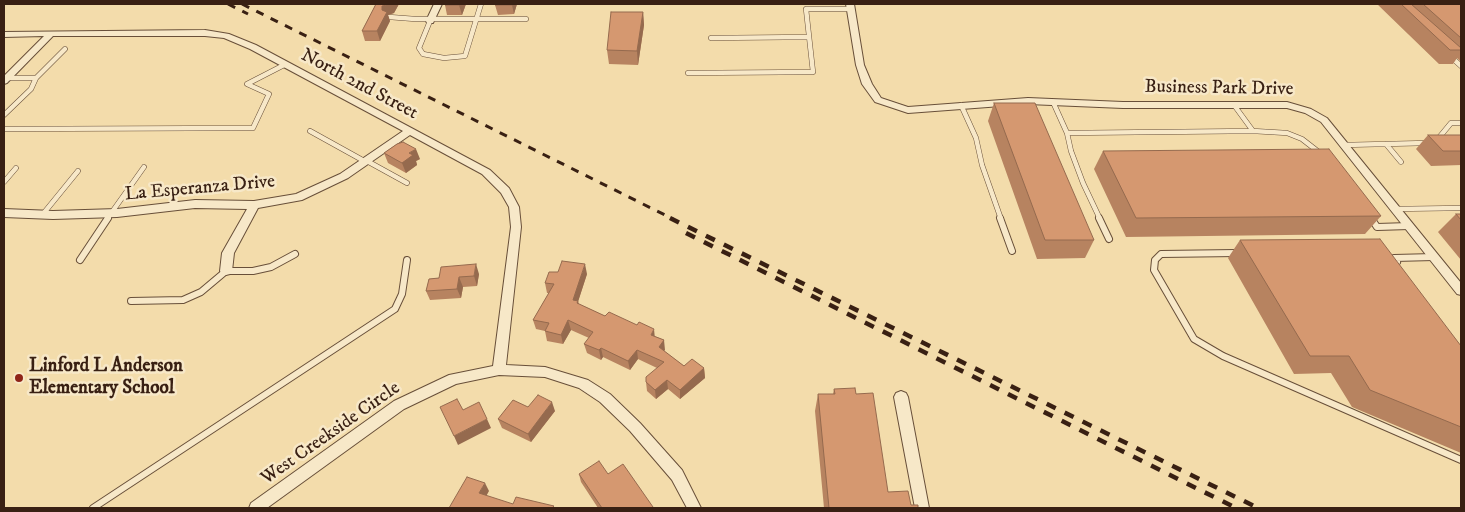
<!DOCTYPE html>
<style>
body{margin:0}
#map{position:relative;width:1465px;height:512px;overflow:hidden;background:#f3dcab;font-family:"IM FELL DW Pica",serif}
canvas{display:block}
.frame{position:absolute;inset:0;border:5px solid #392013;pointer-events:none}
</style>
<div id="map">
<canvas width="1465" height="512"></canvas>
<div class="frame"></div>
</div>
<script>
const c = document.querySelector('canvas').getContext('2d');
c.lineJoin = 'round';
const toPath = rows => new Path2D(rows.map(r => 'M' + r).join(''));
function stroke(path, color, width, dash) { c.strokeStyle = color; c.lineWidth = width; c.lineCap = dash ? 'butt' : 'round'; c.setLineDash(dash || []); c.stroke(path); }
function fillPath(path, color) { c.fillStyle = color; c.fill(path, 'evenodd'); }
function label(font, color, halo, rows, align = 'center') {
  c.font = font + ' "IM FELL DW Pica",serif'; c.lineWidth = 5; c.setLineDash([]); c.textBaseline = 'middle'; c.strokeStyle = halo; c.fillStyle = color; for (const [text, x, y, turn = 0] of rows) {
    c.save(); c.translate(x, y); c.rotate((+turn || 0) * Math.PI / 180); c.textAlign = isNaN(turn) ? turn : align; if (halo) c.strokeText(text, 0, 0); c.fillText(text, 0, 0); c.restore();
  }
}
const laneFar1 = toPath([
 [389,17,415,19,526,19],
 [430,21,419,48,423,54,444,58,465,56,481,4],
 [711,38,809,37],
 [1451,57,1461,66],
 [688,73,813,72,806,9,851,9],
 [7,78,36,78,65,49],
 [1053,102,1067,133,1253,131,1234,105],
 [961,105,976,138,982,165,1001,219],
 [4,115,31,89,36,78],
 [4,129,253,128,269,94,247,84,284,65],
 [310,131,366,162],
 [1253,131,1287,133,1302,139,1320,153],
 [1067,133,1071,151,1083,183,1100,219],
 [1437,140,1451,123,1461,123],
 [1386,144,1401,162],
 [1344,145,1427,143],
 [367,161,407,183],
 [4,182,16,168],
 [1395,209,1461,208],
 [43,214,78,171],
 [1370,217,1371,219],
 [107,219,144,167]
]);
const lane = toPath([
 [1000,218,1012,251],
 [1099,218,1109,239],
 [1371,218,1377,227,1409,226],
 [1237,253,1161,254,1155,260,1154,270,1194,339,1223,356,1461,460],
 [80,260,108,218],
 [1397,262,1394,258,1434,257],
 [131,301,183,300,201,292,226,271,253,271,271,267,295,254],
 [93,508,395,309,402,294,407,260]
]);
const street = toPath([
 [434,4,442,4,433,23,427,23,426,21,434,4],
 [846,4,854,4,864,65,872,84,881,98,908,107,1028,98,1123,102,1287,102,1311,109,1327,118,1461,283,1461,295,1457,294,1321,122,1305,113,1287,108,1123,108,1028,104,908,113,875,102,862,84,856,65,846,4],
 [205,30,229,34,256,45,490,170,509,188,519,207,521,227,506,365,545,367,588,380,610,394,640,423,682,470,701,508,687,508,672,480,630,431,600,402,579,388,545,377,499,375,456,384,404,409,267,508,249,508,251,503,394,401,449,375,493,366,511,227,509,207,501,193,482,174,410,135,348,178,302,200,258,208,234,253,232,271,230,274,226,275,222,274,220,271,222,253,247,209,195,208,117,217,53,219,4,217,4,209,53,211,117,209,195,200,254,201,296,194,340,174,403,131,250,49,224,38,205,36,53,36,7,83,4,84,4,76,44,36,4,37,4,32,205,30],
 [901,391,906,393,908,397,929,508,915,508,894,397,896,393,901,391]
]);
stroke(laneFar1, '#684f39', 5.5);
stroke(lane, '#684f39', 8);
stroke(street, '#684f39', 2);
stroke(laneFar1, '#f7e8c8', 4.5);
stroke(lane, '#f7e8c8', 6);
fillPath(street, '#f7e8c8');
stroke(toPath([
 [228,4,248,14],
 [242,4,673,219]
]), '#392013', 3, [8, 8]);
stroke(toPath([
 [670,218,1258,508],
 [686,233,1236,508]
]), '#392013', 4.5, [10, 10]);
fillPath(toPath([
 [376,4,399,4,394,13,388,15,390,21,380,41,365,41,362,31],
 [445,4,466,4,462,15,447,15,445,5],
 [517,4,514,14,498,15,495,5],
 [1377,4,1461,4,1461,62,1457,58,1453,64,1439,64],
 [643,12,644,25,638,65,609,64,607,50],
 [994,103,1094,240,1085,258,1037,259,988,121],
 [1428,135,1461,135,1461,165,1431,166,1416,149],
 [1103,151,1381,216,1365,234,1126,237,1094,169],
 [384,153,420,159,416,161,417,165,406,173,388,163],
 [1456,214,1461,214,1461,260,1438,232],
 [1240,240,1461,346,1461,453,1352,407,1331,373,1294,374,1228,258],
 [479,274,477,286,463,287,461,298,430,300,426,291,429,279],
 [587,274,578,301,579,304,605,316,664,340,664,351,684,366,704,368,705,378,680,399,668,389,656,399,647,391,646,382,657,368,638,359,630,370,603,357,601,360,587,353,584,344,589,338,571,330,563,344,547,341,545,331,536,329,533,320,549,293,547,293,545,283],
 [834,389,856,394,888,492,911,505,918,508,824,508,815,411,818,394,833,394],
 [528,407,555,411,531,442,502,428,498,419],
 [579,474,608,474,653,507,654,508,598,508,581,482]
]), '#b78360');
fillPath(toPath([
 [391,4,399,4,394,13,388,15,390,21,380,41,377,31,382,10,382,6],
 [460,4,466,4,462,15,459,5],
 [512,4,517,4,514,14,512,5],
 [643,12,644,25,638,65,637,51],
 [416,149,420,159,416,161,417,165,406,173,402,163,409,153],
 [476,264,479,274,477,286,474,276],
 [585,264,587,274,578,302,580,311,573,300],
 [459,277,463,287,461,298,457,289],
 [568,320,571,330,563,344,561,335],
 [654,329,655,339,651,335],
 [664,340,665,350,660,356,659,347],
 [601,348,603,357,601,360,599,350],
 [637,350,638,359,630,370,628,361],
 [704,368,705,378,680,399,680,390],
 [667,380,668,389,656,399,655,390],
 [552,402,555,411,531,442,528,434],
 [487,419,491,428,458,445,454,436],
 [485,483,489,491,483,502,479,493]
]), '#956a4e');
const building = toPath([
 [376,4,391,4,382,6,382,10,387,12,377,31,362,31,376,4],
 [445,4,460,4,459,5,445,5,445,4],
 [496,4,512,4,512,5,495,5,496,4],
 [1401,4,1411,4,1461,48,1461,50,1450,50,1401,4],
 [1423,4,1460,4,1461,5,1461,38,1423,4],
 [611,12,643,12,637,51,607,50,611,12],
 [994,103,1035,103,1094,240,1045,240,994,103],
 [1428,135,1461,135,1461,151,1443,151,1428,135],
 [403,142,416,149,409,153,413,155,402,163,384,153,397,144,403,142],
 [1329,149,1381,216,1136,218,1103,151,1329,149],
 [1456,214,1461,214,1461,220,1456,214],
 [1380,239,1461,346,1461,427,1370,390,1349,356,1310,356,1240,240,1380,239],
 [562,261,585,264,573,300,578,301,577,303,605,316,609,312,637,325,639,322,654,329,651,335,664,340,659,347,684,366,692,359,704,368,680,390,667,380,655,390,646,382,646,377,664,362,637,350,628,361,601,348,599,350,584,344,593,332,568,320,561,335,545,331,549,323,533,320,554,284,545,283,549,272,558,272,562,261],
 [476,264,474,276,459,277,457,289,426,291,429,279,439,278,441,267,476,264],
 [855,388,856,394,873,393,888,492,908,491,911,505,918,505,918,508,829,508,818,394,835,394,834,389,855,388],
 [538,395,552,402,528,434,498,419,513,400,528,407,538,395],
 [457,399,463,410,479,402,487,419,454,436,440,407,457,399],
 [599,461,608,474,623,464,653,507,652,508,602,508,579,474,599,461],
 [467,477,485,483,479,493,513,504,516,497,554,506,552,508,449,508,467,477]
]);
fillPath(building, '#d59870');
stroke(building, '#956a4e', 1);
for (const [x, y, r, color] of [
 [19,378,5,"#8f2418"]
]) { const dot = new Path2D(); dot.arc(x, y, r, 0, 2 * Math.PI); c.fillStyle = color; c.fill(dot); stroke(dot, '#f7e8c8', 2); }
label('19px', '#392013', '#f7e8c8', [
 ["North 2nd Street",359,85,28],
 ["Business Park Drive",1219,89,1],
 ["La Esperanza Drive",200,189,-5],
 ["West Creekside Circle",331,434,-35]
]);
label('bold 19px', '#392013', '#f7e8c8', [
 ["Linford L Anderson",29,367],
 ["Elementary School",29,389]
], 'left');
</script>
